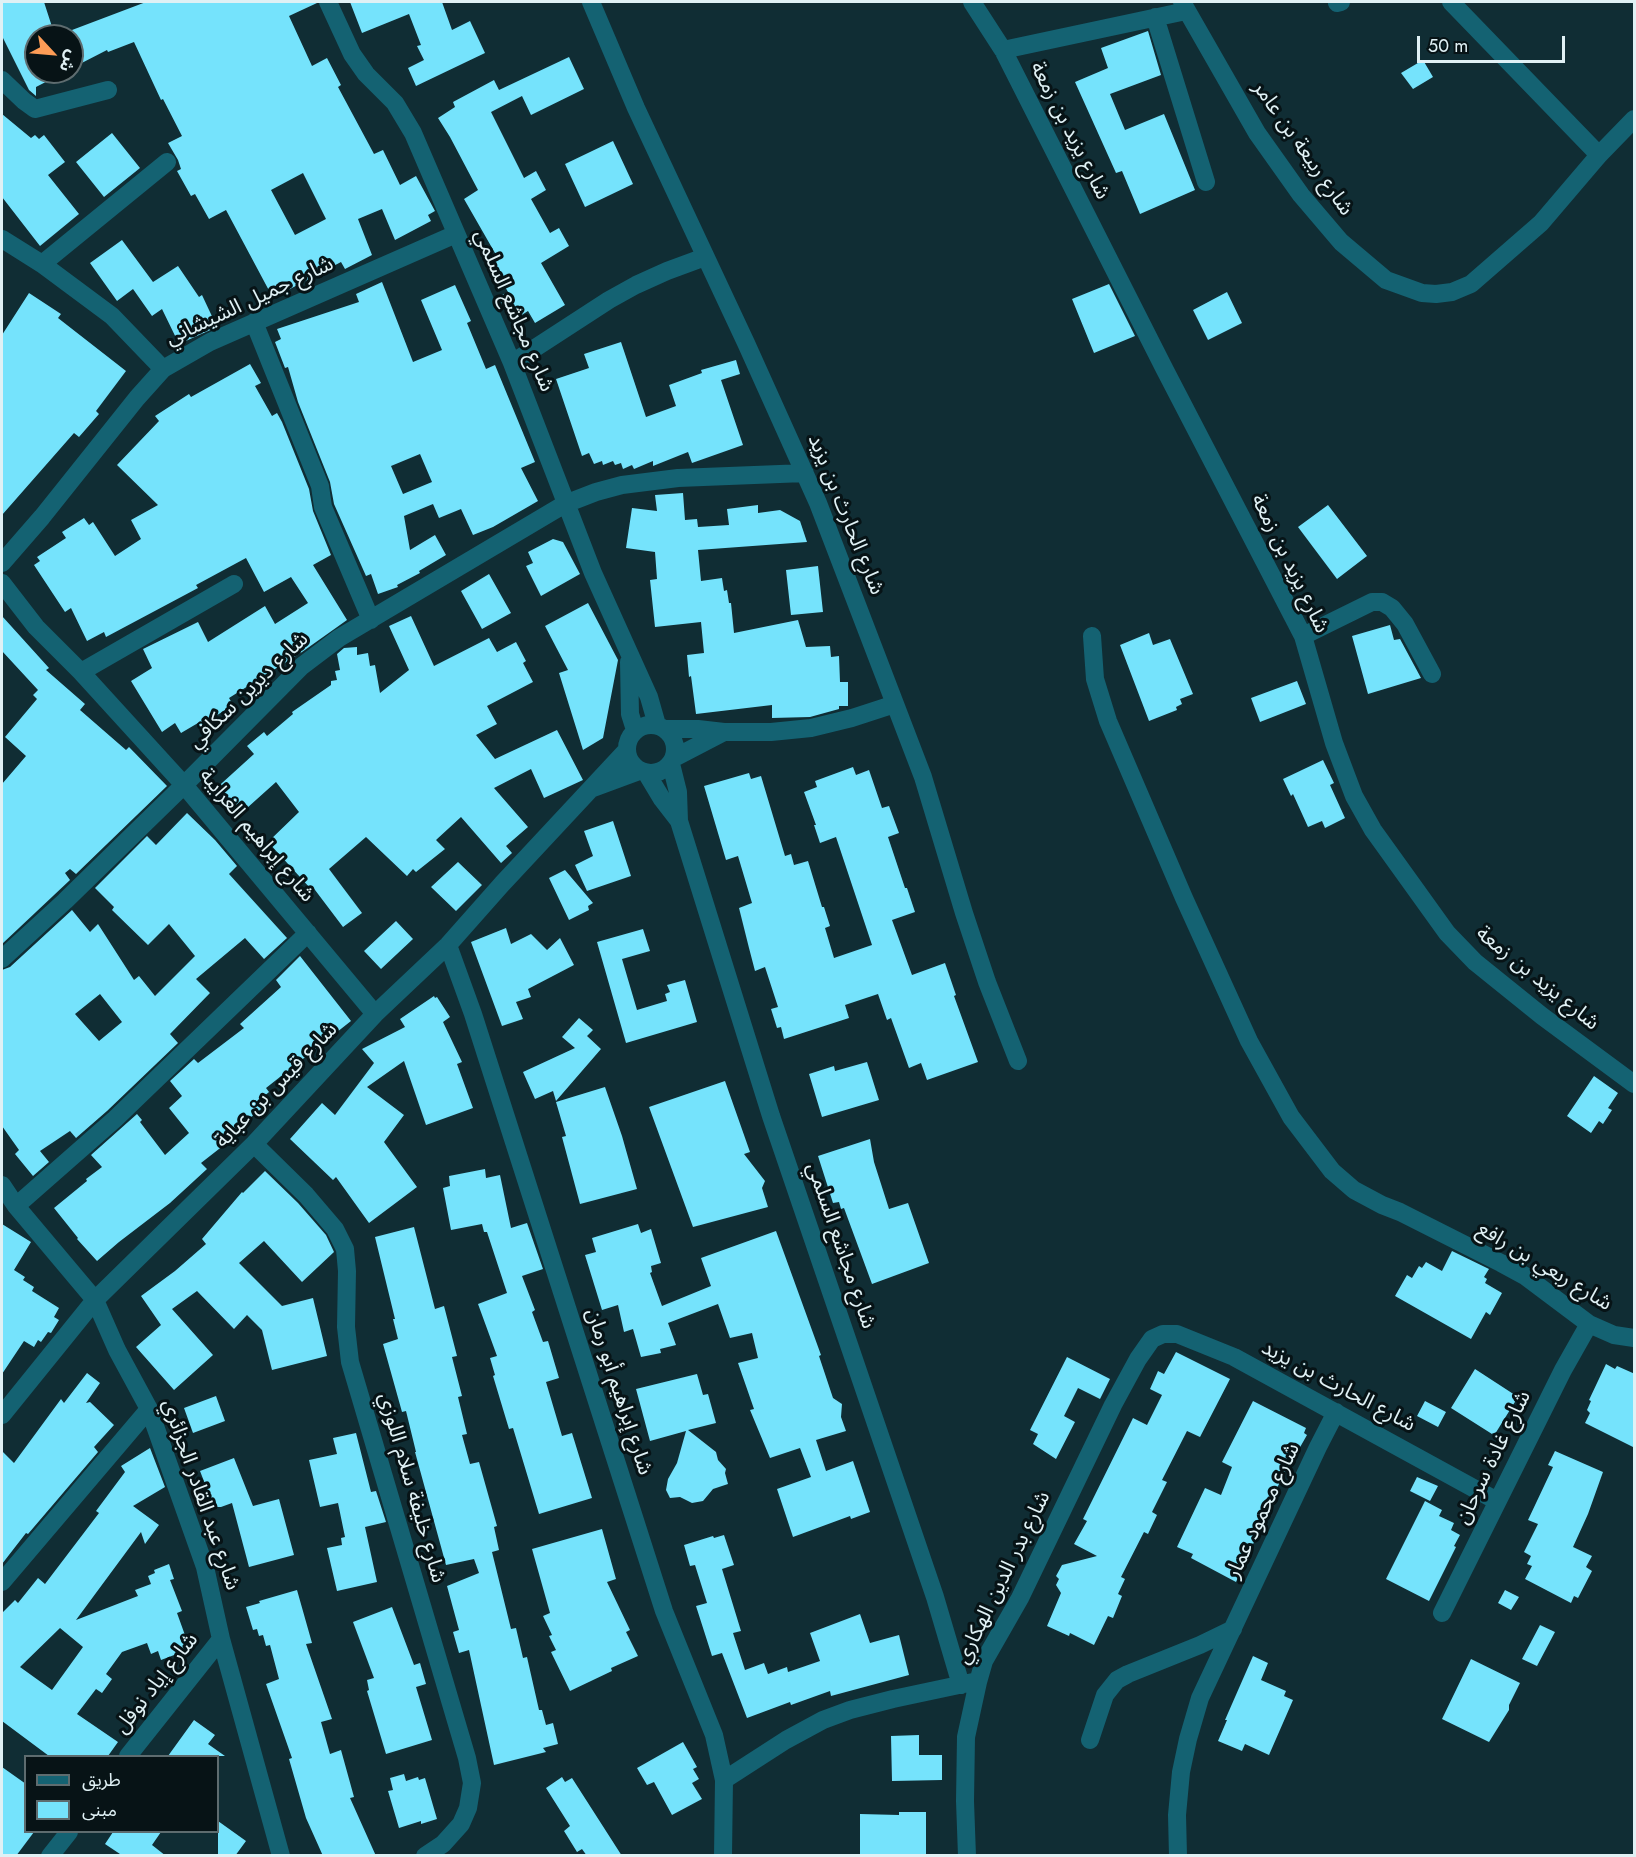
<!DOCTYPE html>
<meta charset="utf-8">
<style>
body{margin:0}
#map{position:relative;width:1636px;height:1857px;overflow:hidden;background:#102d34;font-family:Jost,"Noto Sans Arabic",sans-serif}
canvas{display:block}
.frame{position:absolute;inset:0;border:3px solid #e0f1f5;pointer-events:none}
.legend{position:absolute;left:24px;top:1755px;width:195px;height:78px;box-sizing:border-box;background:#071316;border:2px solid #5e6c6f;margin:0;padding:8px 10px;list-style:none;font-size:18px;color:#e0f1f5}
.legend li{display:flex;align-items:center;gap:12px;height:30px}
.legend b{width:30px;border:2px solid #5e6c6f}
.north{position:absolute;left:24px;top:24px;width:60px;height:60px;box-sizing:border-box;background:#071316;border:2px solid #5e6c6f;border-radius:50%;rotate:116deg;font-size:16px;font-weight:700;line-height:24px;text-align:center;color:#e0f1f5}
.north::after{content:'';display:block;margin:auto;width:21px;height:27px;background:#fd9c56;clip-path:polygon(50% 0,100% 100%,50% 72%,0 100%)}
.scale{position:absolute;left:1417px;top:36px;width:148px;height:27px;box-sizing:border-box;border:3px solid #e0f1f5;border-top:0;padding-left:8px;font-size:18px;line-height:21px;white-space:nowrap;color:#e0f1f5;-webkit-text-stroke:4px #071316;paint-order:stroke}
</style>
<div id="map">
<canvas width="1636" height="1857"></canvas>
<div class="frame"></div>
<ul class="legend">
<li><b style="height:8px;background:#146272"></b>طريق</li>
<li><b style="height:16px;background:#75e3fc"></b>مبنى</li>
</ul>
<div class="north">ش</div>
<div class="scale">50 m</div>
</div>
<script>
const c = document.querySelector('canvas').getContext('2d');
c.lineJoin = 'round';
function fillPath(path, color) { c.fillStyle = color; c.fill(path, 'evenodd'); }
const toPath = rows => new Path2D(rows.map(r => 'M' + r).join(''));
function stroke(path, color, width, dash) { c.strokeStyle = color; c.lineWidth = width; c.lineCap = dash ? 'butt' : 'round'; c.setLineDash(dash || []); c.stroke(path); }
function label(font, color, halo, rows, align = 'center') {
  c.font = font + ' Jost,"Noto Sans Arabic",sans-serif'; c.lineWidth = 6; c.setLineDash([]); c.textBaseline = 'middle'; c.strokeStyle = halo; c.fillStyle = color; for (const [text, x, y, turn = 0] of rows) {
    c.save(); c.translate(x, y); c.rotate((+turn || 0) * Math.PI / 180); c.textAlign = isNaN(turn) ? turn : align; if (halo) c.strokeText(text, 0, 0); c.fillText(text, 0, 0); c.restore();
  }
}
fillPath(toPath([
 [2,2,44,2,55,36,36,36,36,72,65,72,36,87,36,96,29,90,2,36],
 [146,2,317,2,317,3,289,16,312,66,327,58,341,85,338,87,374,154,383,150,400,185,416,176,435,211,428,215,431,221,395,240,382,209,358,219,372,255,345,269,341,262,273,298,226,210,209,219,195,194,191,196,177,171,181,169,178,160,168,143,182,136,163,99,161,100,134,42,108,52,107,50,72,68,72,30],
 [303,173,326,219,295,235,271,190],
 [350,2,442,2,452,30,470,21,485,53,416,86,408,68,424,60,417,46,421,45,409,14,362,33],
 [1148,31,1161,75,1110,94,1125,130,1164,114,1195,190,1140,214,1122,171,1116,173,1075,82,1108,68,1101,48],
 [569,57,584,89,531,115,522,96,491,112,524,178,536,171,546,190,531,199,550,233,559,228,569,246,541,263,565,305,535,323,528,311,512,321,498,297,508,292,492,264,499,260,464,199,478,190,450,137,438,118,455,107,453,102,494,80,499,90],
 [1423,60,1433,77,1413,89,1401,73],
 [2,114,31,138,35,135,39,139,44,135,65,162,48,175,79,214,40,246,2,197],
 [112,133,140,168,104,197,76,162],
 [613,141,633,184,585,207,565,164],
 [122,240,153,282,178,266,199,297,202,295,217,327,179,344,162,309,152,316,133,289,117,301,90,263],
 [382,282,413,362,442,350,421,300,455,285,471,321,467,323,486,369,495,365,535,462,521,468,538,501,493,527,473,535,461,509,439,518,433,504,404,516,410,550,435,535,446,555,419,571,420,573,397,585,398,587,378,594,371,574,366,576,334,504,330,482,298,402,288,367,285,368,275,342,281,339,277,329,359,302,356,294],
 [420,454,432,482,403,494,391,466],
 [1109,284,1135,336,1094,353,1072,299],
 [1227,292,1242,323,1208,340,1193,310],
 [29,293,61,314,58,318,126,371,96,411,99,414,79,437,74,433,2,515,2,335],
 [621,342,646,417,676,406,669,385,702,373,701,370,736,360,740,374,721,380,743,445,692,463,688,452,653,466,653,461,634,469,632,465,623,469,621,463,615,465,613,461,603,465,602,461,594,464,589,453,582,456,556,379,589,368,584,354],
 [250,364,261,383,255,386,272,416,277,413,282,422,309,489,313,511,331,555,313,565,347,620,302,652,229,698,233,705,200,726,198,723,181,733,175,723,162,732,131,681,152,668,143,649,198,622,208,642,265,606,275,624,308,603,291,577,264,592,246,558,196,585,198,588,106,637,104,632,87,641,71,608,65,612,34,565,40,561,37,557,66,538,62,532,84,518,89,525,93,522,115,556,141,539,131,520,158,505,117,465,159,421,155,416,189,394,191,397],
 [683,493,685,520,697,519,698,527,729,525,727,509,758,505,758,513,780,510,800,521,807,542,698,550,701,581,722,578,724,591,727,590,729,603,731,603,734,633,798,620,806,647,830,646,831,657,839,656,840,682,848,682,848,706,839,706,839,709,810,717,772,718,772,705,696,714,691,676,689,677,687,655,704,653,701,622,655,627,650,580,657,579,655,552,626,548,632,508,657,511,655,495],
 [1328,505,1367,556,1337,579,1298,527],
 [553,539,563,542,580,574,541,596,526,566,533,563,528,552],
 [818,566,823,612,791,615,786,570],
 [489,574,511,613,482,629,461,591],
 [588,603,618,660,603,738,583,750,559,673,568,670,545,626],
 [2,616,49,668,46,670,85,704,80,710,126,750,129,747,167,786,76,874,70,869,65,873,70,880,2,944,2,784,26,756,5,737,37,699,33,695,38,690,2,651],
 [411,616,434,666,489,638,497,652,516,642,526,661,523,663,533,682,487,706,497,724,476,735,495,759,557,730,583,780,544,798,531,769,494,788,528,827,506,846,512,853,501,863,461,817,436,840,445,849,416,872,413,869,407,876,366,837,329,869,362,913,343,927,312,886,310,888,268,842,299,812,276,782,237,817,229,808,227,810,211,793,254,754,247,746,264,732,267,736,293,714,292,712,331,685,331,681,337,680,335,671,340,670,337,654,344,648,357,647,357,655,368,653,370,666,375,665,380,693,409,670,389,626],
 [1390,625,1394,640,1400,639,1421,678,1368,694,1352,636],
 [1149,633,1153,645,1170,639,1193,694,1180,699,1182,704,1176,707,1177,710,1149,721,1120,645],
 [1297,681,1306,704,1260,722,1251,698],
 [1323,760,1334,783,1330,785,1345,818,1325,828,1322,821,1308,827,1293,794,1291,796,1283,779],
 [853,767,856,775,869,770,882,808,889,806,899,833,888,837,905,888,907,888,915,912,892,920,912,975,945,963,956,995,954,996,978,1062,927,1080,921,1063,909,1068,891,1018,887,1020,878,994,845,1005,849,1018,784,1039,781,1027,777,1028,771,1009,778,1007,765,967,755,971,749,948,739,908,752,903,738,856,726,860,704,786,749,773,751,779,761,776,785,856,791,854,794,865,808,861,822,907,824,907,830,926,825,928,834,958,872,945,836,837,820,843,814,825,816,825,804,792,817,787,815,781],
 [187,813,215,840,237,866,229,874,287,938,264,959,245,938,196,979,210,993,170,1034,178,1043,107,1111,76,1138,70,1131,40,1151,49,1162,33,1176,15,1154,19,1150,2,1126,2,970,10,967,72,910,90,932,98,924,134,980,139,976,155,996,195,956,169,924,148,945,112,910,114,907,95,888,147,836,156,845],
 [100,994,122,1022,99,1041,75,1014],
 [613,821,631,876,587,891,575,865,593,856,584,831],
 [458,862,482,885,456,911,431,887],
 [565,870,593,903,588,906,589,910,569,920,549,878],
 [396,921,413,939,381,969,364,951],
 [506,928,511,944,531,934,547,950,560,938,574,965,528,989,531,997,516,1002,523,1019,502,1026,471,942],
 [643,929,650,951,622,959,637,1010,667,1001,665,994,670,992,667,985,685,980,697,1022,626,1043,597,942],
 [300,956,351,1021,266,1088,269,1092,256,1103,261,1109,239,1127,242,1131,201,1163,207,1169,170,1203,119,1242,97,1261,77,1239,78,1238,54,1208,87,1181,86,1179,102,1167,91,1155,137,1114,142,1120,140,1122,165,1155,189,1133,169,1108,182,1096,170,1081,194,1059,198,1063,244,1028,240,1024,281,987,276,980],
 [434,996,435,998,437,997,450,1017,443,1022,462,1062,457,1064,473,1108,426,1125,404,1061,367,1087,404,1115,384,1142,417,1187,369,1223,336,1177,333,1180,290,1139,322,1103,335,1115,374,1063,362,1049,405,1027,400,1019],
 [579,1018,593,1030,587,1036,601,1049,556,1101,553,1091,535,1099,523,1072,575,1048,562,1037],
 [867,1062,879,1100,822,1117,809,1074,834,1066,835,1071],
 [1594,1076,1618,1093,1608,1108,1612,1110,1603,1124,1599,1121,1591,1133,1567,1116],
 [725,1081,750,1152,744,1154,765,1181,762,1188,768,1207,693,1227,649,1107],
 [605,1087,622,1136,637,1189,580,1204,562,1137,566,1136,556,1102],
 [870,1139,874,1162,889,1209,908,1203,929,1263,872,1284,844,1208,841,1209,839,1202,833,1203,818,1156],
 [485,1169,486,1178,500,1175,511,1228,527,1223,543,1269,522,1276,535,1310,532,1312,543,1342,548,1341,559,1378,546,1382,562,1436,572,1433,592,1498,539,1514,513,1428,509,1429,493,1376,495,1375,490,1358,497,1356,478,1304,507,1293,487,1232,484,1232,482,1224,451,1230,443,1188,450,1186,449,1176],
 [265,1171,298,1203,326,1235,334,1252,302,1282,264,1241,239,1263,282,1306,313,1298,327,1356,272,1370,262,1330,247,1315,234,1329,197,1291,172,1309,213,1355,174,1390,136,1347,161,1325,141,1296,175,1271,206,1244,202,1239,242,1192,243,1193],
 [2,1224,31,1242,14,1270,25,1277,23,1280,34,1287,32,1291,59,1308,54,1317,59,1320,51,1333,48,1332,41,1342,38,1340,34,1347,24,1341,2,1374],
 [638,1224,641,1233,651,1229,661,1263,651,1266,652,1272,650,1273,662,1306,711,1286,701,1258,776,1231,821,1355,819,1356,833,1398,842,1404,841,1417,846,1431,816,1440,826,1471,853,1461,870,1512,851,1519,850,1516,793,1537,777,1489,811,1477,800,1448,770,1458,750,1410,754,1409,738,1363,758,1358,752,1333,730,1338,718,1304,668,1323,676,1345,660,1349,661,1353,641,1357,633,1329,624,1332,618,1305,602,1310,585,1255,596,1252,592,1238],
 [414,1227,435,1309,444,1306,457,1356,452,1357,462,1396,458,1397,467,1434,462,1435,470,1464,479,1462,497,1526,494,1527,499,1550,492,1552,511,1629,516,1628,523,1658,527,1657,539,1710,542,1710,546,1725,553,1723,558,1744,543,1748,546,1752,494,1765,469,1650,459,1653,453,1632,459,1630,447,1586,479,1573,474,1559,446,1565,415,1452,416,1452,406,1411,402,1412,383,1344,398,1339,393,1319,395,1319,375,1237],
 [1452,1251,1489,1269,1484,1277,1487,1279,1485,1283,1502,1293,1490,1315,1486,1312,1471,1339,1395,1296,1407,1275,1412,1278,1419,1266,1422,1268,1426,1262,1442,1271],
 [1176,1352,1230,1379,1200,1437,1187,1431,1162,1480,1167,1482,1152,1512,1157,1515,1148,1534,1144,1532,1121,1577,1125,1579,1118,1594,1122,1596,1113,1618,1108,1616,1094,1645,1070,1633,1069,1636,1047,1626,1061,1593,1056,1585,1059,1579,1056,1576,1062,1565,1097,1556,1074,1544,1087,1521,1083,1519,1133,1418,1147,1425,1162,1395,1150,1389,1158,1371,1164,1374],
 [1067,1357,1110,1379,1100,1399,1078,1388,1064,1416,1075,1422,1056,1459,1033,1444,1038,1434,1030,1430],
 [1606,1364,1615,1369,1617,1366,1635,1374,1635,1448,1585,1423,1590,1413,1587,1410,1591,1401,1589,1400],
 [1475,1369,1518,1397,1495,1434,1493,1433,1492,1434,1451,1408],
 [87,1373,100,1383,86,1403,90,1402,114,1425,94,1447,98,1452,28,1534,26,1533,2,1564,2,1451,14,1463,61,1399,64,1403],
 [697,1374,703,1395,708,1394,716,1423,688,1430,716,1452,718,1460,726,1469,725,1473,728,1484,713,1489,703,1501,692,1503,680,1497,670,1498,666,1490,668,1479,677,1463,686,1431,650,1441,636,1389],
 [216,1396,225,1421,193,1433,184,1408],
 [1253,1401,1306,1428,1304,1433,1307,1435,1299,1449,1297,1448,1265,1512,1267,1513,1236,1582,1191,1558,1193,1554,1177,1547,1205,1488,1221,1495,1232,1467,1222,1462],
 [1425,1401,1446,1412,1438,1427,1417,1416],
 [356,1433,371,1492,376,1491,386,1522,365,1527,377,1582,337,1591,327,1548,342,1545,341,1538,345,1537,338,1503,320,1507,309,1460,337,1454,333,1438],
 [150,1448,165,1487,133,1506,159,1525,145,1544,141,1532,76,1620,138,1596,135,1590,151,1584,148,1576,155,1573,154,1570,169,1564,174,1579,170,1580,182,1611,177,1613,190,1649,161,1660,158,1651,151,1654,147,1643,122,1652,106,1674,112,1679,102,1693,96,1689,77,1714,118,1742,108,1756,49,1756,2,1721,2,1613,15,1600,18,1603,38,1578,45,1584,99,1513,96,1511,125,1472,121,1466],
 [60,1628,83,1647,52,1690,20,1667],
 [1555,1451,1603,1472,1588,1514,1573,1547,1592,1556,1586,1567,1592,1571,1578,1598,1574,1596,1571,1603,1525,1579,1532,1566,1527,1564,1531,1556,1524,1552,1538,1524,1528,1520,1553,1467,1548,1465],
 [234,1458,253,1506,279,1499,294,1555,249,1567,232,1503,221,1507,214,1507,200,1471],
 [1417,1477,1438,1486,1430,1501,1410,1491],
 [1425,1501,1442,1510,1439,1516,1454,1523,1451,1530,1460,1535,1454,1546,1456,1547,1429,1601,1386,1579],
 [602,1529,616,1579,607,1582,630,1630,626,1632,638,1656,611,1668,612,1671,570,1691,551,1652,556,1650,549,1636,552,1635,543,1616,550,1613,532,1549],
 [724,1535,734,1565,722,1569,741,1631,733,1633,745,1670,764,1663,768,1674,787,1667,788,1672,820,1661,810,1633,860,1614,870,1643,899,1635,909,1675,831,1696,830,1691,791,1705,790,1702,747,1718,722,1653,712,1656,696,1606,707,1603,695,1565,690,1566,684,1545,713,1536,714,1538],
 [297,1590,312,1643,306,1644,332,1719,321,1722,330,1754,341,1750,354,1797,350,1798,376,1856,323,1856,306,1818,289,1759,292,1758,266,1684,279,1679,270,1645,266,1646,263,1635,259,1636,257,1629,253,1630,246,1607,260,1603,259,1601],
 [1505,1590,1519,1597,1511,1610,1498,1603],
 [392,1607,414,1665,420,1663,426,1684,416,1687,432,1740,386,1754,367,1691,369,1690,367,1680,374,1678,353,1622],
 [1540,1625,1555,1632,1537,1666,1522,1659],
 [1253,1656,1268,1663,1261,1680,1286,1691,1284,1696,1293,1700,1269,1755,1245,1744,1242,1751,1218,1741,1227,1720,1225,1720],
 [1471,1659,1520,1683,1509,1705,1509,1710,1489,1742,1442,1719],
 [194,1720,215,1735,208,1744,225,1756,168,1756],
 [919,1735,919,1755,942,1755,942,1780,892,1781,891,1736],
 [683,1742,697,1767,693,1769,699,1779,692,1783,702,1799,672,1815,654,1782,647,1785,637,1768],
 [2,1767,26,1784,26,1832,34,1832,16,1856,2,1856],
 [404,1774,406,1781,418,1777,419,1780,425,1778,437,1819,421,1824,421,1821,399,1828,388,1791,393,1790,390,1778],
 [562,1777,565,1782,572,1778,622,1856,587,1856,582,1849,577,1852,564,1831,570,1826,546,1788],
 [899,1812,926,1812,926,1856,860,1856,860,1814,899,1815],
 [218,1821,246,1841,235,1856,218,1856],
 [113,1832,161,1832,152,1845,166,1856,123,1856,105,1844]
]), '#75e3fc');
stroke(toPath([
 [328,2,352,54,366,74,395,103,413,133,512,363,593,573,649,697,657,725],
 [591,2,636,108,746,343,818,503,923,777,964,913,987,982,1018,1061],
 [972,2,1003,50,1165,370,1303,636,1334,743,1354,796,1373,830,1447,933,1475,962,1542,1016,1634,1084],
 [1182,2,1257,133,1301,195,1341,242,1386,280,1422,293,1436,294,1452,292,1471,284,1541,223,1599,155,1634,119],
 [1451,2,1599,155],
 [1337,3,1341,2],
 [1155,17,1206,182],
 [1003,50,1186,11],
 [2,80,24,101,35,109,108,90],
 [2,239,42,264,112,316,163,369],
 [42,264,167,162],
 [254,322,320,486,323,507,371,620],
 [512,363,609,300,636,285,667,271,705,257],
 [2,563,42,517,137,398,163,369,210,342,456,234],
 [2,583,36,627,81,672,184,785,375,1014],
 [1092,636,1095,679,1108,721,1184,898,1249,1041,1291,1117,1332,1171,1354,1190,1382,1205,1400,1212,1501,1263,1525,1276,1589,1324,1614,1335,1634,1338],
 [1303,636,1372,602,1382,602,1392,608,1405,624,1432,674],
 [629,662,630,714,635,730],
 [81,672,234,584],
 '627 749a24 24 0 1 1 48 0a24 24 0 1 1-48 0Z',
 [665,729,698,729,724,732,771,732,811,728,852,718,895,704],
 [674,758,724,732],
 [671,764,678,792,679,821,771,1116,935,1597,961,1685],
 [647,774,662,799,679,821],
 [593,788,639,771],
 [448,945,473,1014,664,1611,714,1735,724,1780,723,1856],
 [2,959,65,901,184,785,302,666,339,638,565,504,596,492,622,485,678,478,805,473],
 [254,1144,306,1195,335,1229,345,1249,347,1271,346,1327,350,1362,467,1758,472,1783,468,1808,461,1824,443,1844,425,1856],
 [2,1185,16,1206,95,1300,117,1350,149,1409,205,1567,221,1639,281,1856],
 [16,1206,115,1119,308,933],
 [2,1415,95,1300,254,1144,375,1014,448,945,502,884,626,751],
 [2,1582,149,1409],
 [1442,1613,1563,1370,1589,1324],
 [1090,1740,1105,1695,1117,1680,1128,1674,1200,1645,1233,1629],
 [128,1756,221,1639],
 [724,1780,786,1740,823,1720,850,1710,893,1699,973,1682],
 [50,1856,69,1832],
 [967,1856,965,1801,966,1737,978,1682,984,1661,1020,1598,1113,1405,1138,1359,1152,1339,1163,1334,1177,1334,1234,1357,1497,1501],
 [1178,1856,1177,1815,1181,1772,1188,1739,1200,1698,1318,1447,1336,1412]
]), '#146272', 18);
label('21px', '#e0f1f5', '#071316', [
 ["شارع يزيد بن زمعة",1069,131,63],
 ["شارع ربيعة بن عامر",1302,149,55],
 ["شارع جميل الشيشاني",250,302,-25],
 ["شارع مجاشع السلمي",513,311,67],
 ["شارع الحارث بن يزيد",845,515,68],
 ["شارع يزيد بن زمعة",1289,564,64],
 ["شارع ديرين سكافي",249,691,-44],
 ["شارع إبراهيم الغرايبة",256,836,50],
 ["شارع يزيد بن زمعة",1537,979,39],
 ["شارع قيس بن عباية",277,1086,-46],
 ["شارع مجاشع السلمي",840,1246,71],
 ["شارع ربعي بن رافع",1544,1267,31],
 ["شارع الحارث بن يزيد",1338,1387,28],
 ["شارع إبراهيم أبو رمان",618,1392,72],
 ["شارع غادة سرحان",1494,1458,-64],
 ["شارع خليفة سلام اللوزي",411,1488,74],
 ["شارع عبد القادر الجزائري",200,1495,71],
 ["شارع محمود عمار",1264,1511,-65],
 ["شارع بدر الدين الهكاري",1004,1578,-64],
 ["شارع إياد نوفل",157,1684,-52]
]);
</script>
